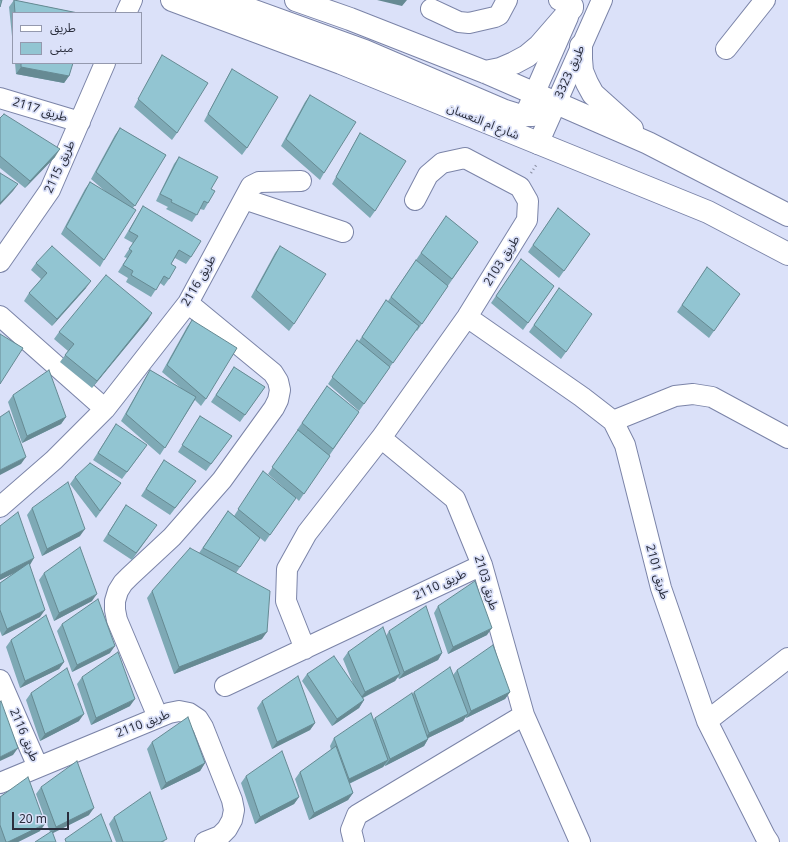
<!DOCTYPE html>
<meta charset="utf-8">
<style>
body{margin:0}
#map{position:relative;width:788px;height:842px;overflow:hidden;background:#dbe1f9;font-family:"Noto Sans","Noto Sans Arabic",sans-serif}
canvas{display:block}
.legend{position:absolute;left:12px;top:12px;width:130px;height:52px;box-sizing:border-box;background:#dbe1f9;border:1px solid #9499ae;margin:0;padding:5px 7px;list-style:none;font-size:12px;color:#2a2e3d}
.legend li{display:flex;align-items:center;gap:8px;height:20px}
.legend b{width:20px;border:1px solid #9499ae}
.scale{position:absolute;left:12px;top:812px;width:57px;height:18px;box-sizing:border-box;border:2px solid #2a2e3d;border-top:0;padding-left:5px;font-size:12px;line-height:14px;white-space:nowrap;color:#2a2e3d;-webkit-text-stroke:3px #dbe1f9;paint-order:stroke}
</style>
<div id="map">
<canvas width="788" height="842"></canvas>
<ul class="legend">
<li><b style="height:5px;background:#fff"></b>طريق</li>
<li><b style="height:11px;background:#92c5d2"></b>مبنى</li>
</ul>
<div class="scale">20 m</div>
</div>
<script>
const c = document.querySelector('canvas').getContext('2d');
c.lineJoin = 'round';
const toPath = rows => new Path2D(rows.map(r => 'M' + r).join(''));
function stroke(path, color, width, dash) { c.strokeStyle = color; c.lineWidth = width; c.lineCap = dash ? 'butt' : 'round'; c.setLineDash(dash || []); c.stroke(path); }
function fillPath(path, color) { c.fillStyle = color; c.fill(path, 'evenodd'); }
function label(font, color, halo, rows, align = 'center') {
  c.font = font + ' "Noto Sans","Noto Sans Arabic",sans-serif'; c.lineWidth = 3.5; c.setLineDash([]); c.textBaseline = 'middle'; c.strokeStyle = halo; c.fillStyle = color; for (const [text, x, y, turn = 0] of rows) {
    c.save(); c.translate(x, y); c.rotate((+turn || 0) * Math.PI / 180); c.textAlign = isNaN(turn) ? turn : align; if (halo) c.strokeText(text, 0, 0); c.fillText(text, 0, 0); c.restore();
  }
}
const minor = toPath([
 [559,0,573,6],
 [431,9,459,22,469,23,495,17,499,15,507,0],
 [126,13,132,0],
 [726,49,765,0],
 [0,98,80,122],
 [528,108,568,17],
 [538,144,602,0],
 [244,199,343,232],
 [0,262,50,190,105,63],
 [0,316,105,409],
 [467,317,582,397,613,421,625,445,661,588,707,721,765,836,769,842],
 [613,421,675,396,693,394,712,397,788,438],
 [381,438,455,499,482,565,524,715,580,842],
 [0,507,54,460,105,409,188,303,251,186,259,182,301,181],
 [305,649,286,601,287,569,307,533,381,438,467,317,527,220,528,201,520,187,465,158,442,163,428,175,415,200],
 [0,680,38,767],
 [225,686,482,565],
 [158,717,117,620,115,610,115,601,118,591,123,583,130,576,172,537,222,480,274,408,278,400,280,390,278,381,273,373,188,303],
 [707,721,788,658],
 [0,783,169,713,179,711,189,713,198,719,203,727,232,800,234,810,232,820,227,829,220,836,205,842],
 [354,842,351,830,357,815,524,715]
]);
const major = toPath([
 [172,0,341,63,708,212,788,254],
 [191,0,210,0,243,7,365,51,505,111,518,115,533,115,549,108,555,103],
 [296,0,350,19,485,72,648,143,788,215],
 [581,46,581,59,582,71,587,83,593,94,632,129],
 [485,72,500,69,514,63,527,56,539,46,572,8]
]);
stroke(minor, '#7b84a8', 22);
stroke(major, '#7b84a8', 24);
stroke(toPath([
 [531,173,537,164]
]), '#878c9f', 2.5, [1, 3]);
stroke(minor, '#fff', 20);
stroke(major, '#fff', 22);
fillPath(toPath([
 [14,0,78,13,13,13,13,46,9,7],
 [162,55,177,133,172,140,134,107,158,62],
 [15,63,73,63,69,76,64,83,16,74],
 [232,69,247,148,242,155,204,121,228,76],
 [310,95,324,173,320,180,281,146,305,102],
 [0,118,55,157,25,188,0,168],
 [120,128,166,155,133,208,104,260,100,267,61,234,85,189,90,182,106,192,91,179,115,135],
 [360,133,375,211,370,218,332,184,356,140],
 [179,157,211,189,208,203,204,210,200,209,192,222,166,209,168,207,156,201,174,164],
 [143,206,191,257,186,264,175,258,171,264,169,279,164,286,160,283,151,297,126,282,128,278,118,272,127,258,124,257,133,243,124,238],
 [558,208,590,234,559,278,528,252],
 [446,216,478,242,417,331,416,330,359,411,328,384,357,340,359,341,386,300,388,301,416,260,436,276,416,260],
 [280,246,294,324,289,331,251,297,275,253],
 [521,259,554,286,523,330,491,303],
 [36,263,86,288,52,326,24,301,29,293,41,279,31,270],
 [707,267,740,294,709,338,677,312],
 [559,288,566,352,561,359,529,332],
 [148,320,92,388,60,362,68,351,54,339,59,332],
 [192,320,206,399,201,406,195,400,160,455,121,421,146,377,150,370,181,388,162,372,187,327],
 [234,367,265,387,240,422,211,402],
 [327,386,359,412,329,456,299,501,296,498,265,542,260,538,236,573,262,639,174,674,147,598,152,591,199,553,228,511,234,516,263,471,290,493,268,474,298,430,297,430],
 [13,395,66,417,61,424,22,443,8,402],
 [200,416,232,436,206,471,178,452],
 [116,424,142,452,122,479,93,460],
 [164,460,196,481,170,515,141,496],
 [75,477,121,483,96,518,70,484],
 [126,505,152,532,132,560,103,541],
 [32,508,80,536,42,556,27,515],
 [0,526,29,566,40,617,2,636,0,631,0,583,14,573,0,580],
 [44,573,92,601,54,621,39,580],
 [438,606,487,635,448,654,434,613],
 [62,624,110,653,72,672,57,631],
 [389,631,442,653,438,660,399,679,398,677,395,681,363,698,364,700,359,708,332,726,302,681,307,674,354,686,343,659,348,652,386,636],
 [11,640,64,662,59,669,20,688,6,647],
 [457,670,510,692,505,699,466,718,466,716,463,721,428,738,428,739,424,746,385,766,385,765,383,767,349,784,353,793,348,800,309,820,295,779,300,772,331,750,330,746,334,738,373,721,375,718,412,695,414,692,453,675],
 [82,677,130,706,91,725,77,684],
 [31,693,79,721,40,741,26,700],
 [262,701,315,723,310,730,272,749,257,708],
 [152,742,205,763,200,771,161,790,147,749],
 [246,776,299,797,294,804,255,824,241,783],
 [41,787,89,815,53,833,50,832,36,794],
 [0,797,40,831,18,842,0,842],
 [114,817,165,842,116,842,109,824]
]), '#7ea9b5');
fillPath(toPath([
 [377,0,407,0,402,6],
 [21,67,69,76,64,83,16,74],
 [60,149,55,157,25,188,30,181],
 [18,184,13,191,0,205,0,203],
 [91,281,86,288,52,326,57,319],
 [152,313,148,320,92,388,97,381],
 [66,417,61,424,22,443,27,436],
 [26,457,21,464,0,475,0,470],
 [85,529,80,536,42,556,47,549],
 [34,558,30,565,0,580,0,575],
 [97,594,92,601,54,621,59,613],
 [45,610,40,617,2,636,7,629],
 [492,628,487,635,448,654,453,647],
 [267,632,262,639,174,674,179,667],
 [115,646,110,653,72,672,77,665],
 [442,653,438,660,399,679,404,672],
 [64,662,59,669,20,688,25,681],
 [400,674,395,681,360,699,365,692],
 [510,692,505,699,466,718,471,711],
 [135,699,130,706,91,725,96,718],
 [364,700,359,708,332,726,337,719],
 [84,714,79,721,40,741,45,734],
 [468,714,463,721,424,740,429,733],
 [315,723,310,730,272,749,277,742],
 [428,739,424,746,385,766,390,759],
 [18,748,13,755,0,761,0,757],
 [388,760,383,767,344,786,349,779],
 [205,763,200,771,161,790,166,783],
 [353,793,348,800,309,820,314,813],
 [299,797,294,804,255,824,260,817],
 [94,808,89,815,51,834,56,827],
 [45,824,40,831,18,842,8,842]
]), '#668a93');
const building = toPath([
 [0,0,2,0,0,7,0,0],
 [14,0,78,13,15,13,14,0],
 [162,55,208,83,177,133,138,99,162,55],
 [21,63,73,63,69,76,21,67,21,63],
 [232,69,278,97,247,148,208,114,232,69],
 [310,95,356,122,324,173,286,139,310,95],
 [4,114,60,149,30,181,0,156,0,118,4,114],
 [120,128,166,155,135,206,96,172,120,128],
 [360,133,406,161,375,211,336,177,360,133],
 [179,157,218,177,211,189,215,191,208,203,204,201,197,215,171,202,172,200,160,194,179,157],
 [0,173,18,184,0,203,0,173],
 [90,182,136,210,104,260,66,227,90,182],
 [143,206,201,241,191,257,179,250,171,264,176,267,169,279,164,276,156,290,131,275,133,271,123,265,132,251,129,249,138,236,129,231,143,206],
 [558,208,590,234,564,271,533,245,558,208],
 [446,216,478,242,452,279,421,253,446,216],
 [52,246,91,281,57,319,29,293,47,273,36,263,52,246],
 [280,246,326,274,294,324,256,290,280,246],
 [521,259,554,286,528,323,496,296,521,259],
 [416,260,448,286,422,324,391,297,416,260],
 [707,267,740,294,714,331,682,305,707,267],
 [106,275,152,313,97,381,65,355,74,344,59,332,106,275],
 [559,288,592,314,566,352,534,325,559,288],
 [386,300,419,326,393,363,362,337,386,300],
 [192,320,237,348,206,399,167,365,192,320],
 [0,334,23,348,0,384,0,334],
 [357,340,390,367,364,404,332,377,357,340],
 [234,367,265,387,245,415,216,395,234,367],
 [49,370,66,417,27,436,13,395,49,370],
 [150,370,196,397,165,448,126,414,150,370],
 [327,386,359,412,333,449,302,423,327,386],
 [9,411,26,457,0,470,0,417,9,411],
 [200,416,232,436,211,464,182,445,200,416],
 [116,424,147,445,127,472,98,453,116,424],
 [298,430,330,456,304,494,272,467,298,430],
 [164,460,196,481,175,508,146,489,164,460],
 [90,463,121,483,100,511,75,477,90,463],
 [263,471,296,498,270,535,238,509,263,471],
 [68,482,85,529,47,549,32,508,68,482],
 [126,505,157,525,136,553,108,534,126,505],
 [228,511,260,538,240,567,203,548,228,511],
 [18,512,34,558,0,575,0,526,18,512],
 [80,547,97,594,59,613,44,573,80,547],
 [190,548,270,591,267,632,179,667,152,591,190,548],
 [29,563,45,610,7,629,0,610,0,583,29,563],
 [475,581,492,628,453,647,438,606,475,581],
 [98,599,115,646,77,665,62,624,98,599],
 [426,606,442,653,404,672,389,631,426,606],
 [46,615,64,662,25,681,11,640,46,615],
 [383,627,400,674,365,692,348,652,383,627],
 [493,645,510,692,471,711,457,670,493,645],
 [118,652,135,699,96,718,82,677,118,652],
 [334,656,364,700,337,719,307,674,334,656],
 [450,667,468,714,429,733,414,692,450,667],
 [67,668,84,714,45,734,31,693,67,668],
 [298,676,315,723,277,742,262,701,298,676],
 [412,693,428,739,390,759,375,718,412,693],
 [1,701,18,748,0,757,0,702,1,701],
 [371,713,388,760,349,779,334,738,371,713],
 [188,717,205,763,166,783,152,742,188,717],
 [336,746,353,793,314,813,300,772,336,746],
 [282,751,299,797,260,817,246,776,282,751],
 [77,761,94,808,56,827,41,787,77,761],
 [28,777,45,824,8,842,6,842,0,825,0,797,28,777],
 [150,792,167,839,161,842,123,842,114,817,150,792],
 [101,814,112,842,66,842,65,839,101,814],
 [52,831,56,842,35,842,52,831]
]);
fillPath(building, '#92c5d2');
stroke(building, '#668a93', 1);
label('12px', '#2a2e3d', '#dbe1f9', [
 ["طريق 3323",570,72,-66],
 ["طريق 2117",40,110,17],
 ["شارع ام النعسان",483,122,22],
 ["طريق 2115",60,167,-65],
 ["طريق 2103",502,261,-58],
 ["طريق 2116",199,281,-60],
 ["طريق 2101",657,572,74],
 ["طريق 2103",486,583,73],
 ["طريق 2110",440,585,-25],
 ["طريق 2110",143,724,-21],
 ["طريق 2116",24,735,67]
]);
</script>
